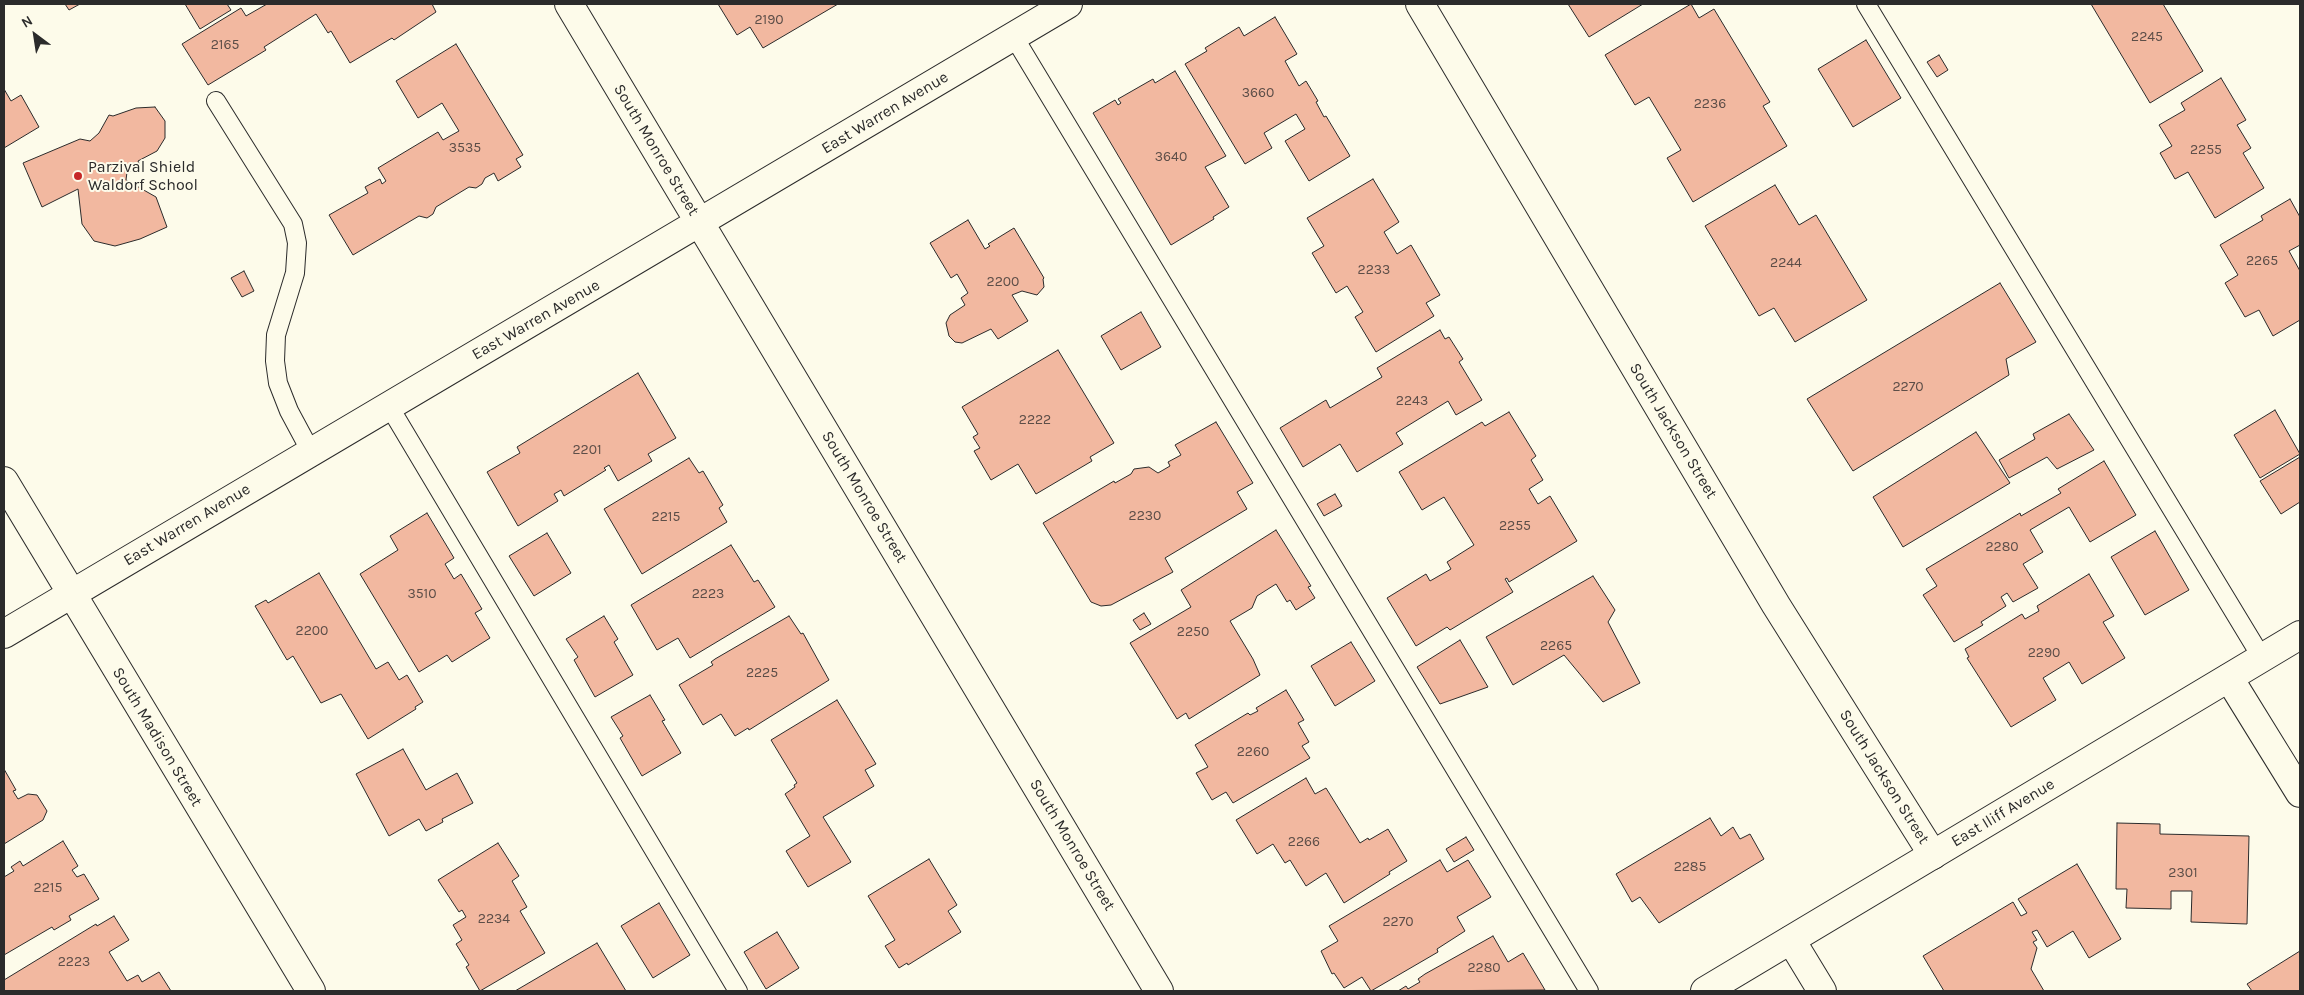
<!DOCTYPE html>
<style>
body{margin:0}
#map{position:relative;width:2304px;height:995px;overflow:hidden;background:#fdfbea;font-family:Karla,sans-serif}
canvas{display:block}
.frame{position:absolute;inset:0;border:5px solid #2b2b2b;pointer-events:none}
.north{position:absolute;left:10px;top:10px;width:50px;height:50px;-webkit-text-stroke:4px #fdfbea;paint-order:stroke;rotate:329deg;font-size:14px;font-weight:700;line-height:20px;text-align:center;color:#2b2b2b}
.north::after{content:'';display:block;margin:auto;width:18px;height:22px;background:#2b2b2b;clip-path:polygon(50% 0,100% 100%,50% 72%,0 100%)}
</style>
<div id="map">
<canvas width="2304" height="995"></canvas>
<div class="frame"></div>
<div class="north">N</div>
</div>
<script>
const c = document.querySelector('canvas').getContext('2d');
c.lineJoin = 'round';
function fillPath(path, color) { c.fillStyle = color; c.fill(path, 'evenodd'); }
const toPath = rows => new Path2D(rows.map(r => 'M' + r).join(''));
function stroke(path, color, width, dash) { c.strokeStyle = color; c.lineWidth = width; c.lineCap = dash ? 'butt' : 'round'; c.setLineDash(dash || []); c.stroke(path); }
function label(font, color, halo, rows, align = 'center') {
  c.font = font + ' Karla,sans-serif'; c.lineWidth = 4; c.setLineDash([]); c.textBaseline = 'middle'; c.strokeStyle = halo; c.fillStyle = color; for (const [text, x, y, turn = 0] of rows) {
    c.save(); c.translate(x, y); c.rotate((+turn || 0) * Math.PI / 180); c.textAlign = isNaN(turn) ? turn : align; if (halo) c.strokeText(text, 0, 0); c.fillText(text, 0, 0); c.restore();
  }
}
const building = toPath([
 [65,4,80,4,69,10,65,4],
 [185,4,227,4,231,10,200,29,185,4],
 [267,4,432,4,436,12,394,40,392,38,350,63,331,31,328,33,316,14,264,47,266,50,208,85,182,44,241,8,246,16,267,4],
 [718,4,838,4,763,48,750,27,737,35,718,4],
 [1568,4,1643,4,1589,37,1568,4],
 [1691,4,1699,18,1714,9,1770,102,1763,106,1787,146,1693,202,1667,158,1681,150,1649,97,1635,105,1605,55,1691,4],
 [2091,4,2163,4,2203,71,2150,103,2091,4],
 [1275,17,1297,54,1285,61,1290,70,1299,86,1306,81,1318,101,1316,102,1324,117,1326,116,1350,156,1309,181,1285,141,1305,129,1296,114,1264,133,1272,148,1245,164,1185,64,1207,51,1205,48,1239,27,1244,36,1275,17],
 [1866,40,1901,98,1853,127,1818,69,1866,40],
 [456,44,523,155,516,159,521,167,498,181,494,173,485,178,482,184,476,188,469,187,436,207,433,214,427,218,419,216,353,255,329,215,368,193,365,187,380,179,382,184,386,181,378,168,438,132,443,140,459,131,442,103,418,118,396,81,456,44],
 [1939,55,1948,70,1937,77,1927,62,1939,55],
 [1175,71,1226,156,1205,167,1229,207,1213,217,1214,219,1171,245,1093,113,1115,100,1118,105,1121,103,1118,99,1153,79,1155,83,1175,71],
 [2221,78,2246,120,2237,125,2251,148,2243,153,2264,188,2215,218,2188,172,2175,179,2160,153,2172,146,2159,125,2185,110,2181,103,2221,78],
 [4,89,11,101,21,95,39,127,4,148,4,89],
 [155,107,165,121,165,138,157,151,138,161,141,168,127,172,126,180,156,197,167,227,140,239,115,246,94,241,82,224,78,189,42,207,23,163,80,139,90,141,99,133,109,115,113,116,136,108,155,107],
 [1373,179,1399,222,1384,232,1397,254,1411,245,1440,295,1426,303,1434,316,1376,352,1355,317,1363,312,1347,286,1336,293,1312,253,1324,246,1307,218,1373,179],
 [1775,185,1799,225,1816,215,1867,300,1795,342,1774,308,1759,316,1705,226,1775,185],
 [2290,199,2300,217,2300,245,2289,251,2300,271,2300,320,2273,336,2259,310,2245,317,2225,283,2238,275,2220,245,2263,220,2261,216,2290,199],
 [968,220,985,249,990,246,988,244,1014,228,1044,278,1043,279,1044,287,1037,295,1022,291,1012,295,1028,321,998,339,991,329,962,343,955,342,949,336,946,323,950,315,965,305,961,298,968,293,957,274,951,278,930,243,968,220],
 [244,271,254,291,242,297,231,278,244,271],
 [2000,283,2036,342,2006,359,2009,375,1853,471,1807,399,2000,283],
 [1141,312,1161,347,1121,370,1101,336,1141,312],
 [1440,330,1445,339,1449,337,1463,359,1459,362,1482,400,1456,415,1448,401,1396,433,1403,444,1357,472,1340,444,1303,467,1280,428,1326,400,1330,408,1382,377,1377,368,1440,330],
 [1058,350,1114,443,1090,457,1092,461,1036,494,1018,464,991,480,974,451,980,448,973,437,978,434,962,407,1058,350],
 [638,373,676,438,648,454,652,461,618,481,609,465,604,468,606,470,564,496,561,490,554,494,558,501,518,526,487,472,520,453,517,447,638,373],
 [2275,410,2300,454,2260,478,2234,435,2275,410],
 [1509,412,1536,456,1531,460,1543,480,1529,489,1538,504,1550,496,1577,541,1509,582,1507,578,1505,579,1513,592,1450,630,1447,627,1416,646,1387,598,1426,574,1430,581,1451,569,1447,562,1474,545,1444,497,1422,510,1399,472,1482,422,1485,426,1509,412],
 [2069,414,2094,450,2057,469,2047,457,2009,478,1999,460,2035,439,2033,434,2069,414],
 [1216,422,1253,483,1237,492,1247,509,1165,558,1173,572,1111,605,1101,606,1091,602,1043,523,1114,481,1115,483,1131,474,1134,469,1149,467,1158,473,1170,466,1168,462,1181,455,1175,445,1216,422],
 [1976,432,2010,483,1903,547,1873,497,1976,432],
 [2300,457,2300,502,2281,514,2260,481,2300,457],
 [689,458,699,473,703,471,723,505,719,508,727,522,642,574,604,509,689,458],
 [2104,461,2136,515,2090,542,2069,507,2030,530,2043,552,2023,564,2038,588,2013,602,2007,593,2001,597,2006,606,1981,622,1983,625,1954,642,1923,595,1937,586,1926,569,2020,513,2021,516,2061,493,2058,489,2104,461],
 [1335,494,1342,506,1324,516,1317,504,1335,494],
 [427,513,454,558,445,564,454,579,461,574,482,609,475,613,490,638,452,662,447,655,419,672,360,574,398,550,390,536,427,513],
 [1276,530,1311,586,1308,587,1315,598,1296,610,1290,600,1287,602,1276,584,1257,596,1252,608,1230,621,1253,659,1260,675,1189,719,1186,713,1177,719,1130,643,1191,607,1181,590,1276,530],
 [2155,531,2189,590,2145,615,2111,557,2155,531],
 [547,533,571,573,534,596,509,556,547,533],
 [731,545,754,582,758,580,775,607,690,658,678,638,657,650,631,605,731,545],
 [319,573,376,669,388,662,399,680,407,675,423,702,415,707,416,709,368,739,341,694,321,703,293,656,287,660,255,606,266,600,268,603,319,573],
 [2089,574,2114,616,2103,622,2125,658,2082,684,2069,662,2043,678,2056,700,2011,727,1967,658,1969,657,1965,649,2022,614,2025,619,2039,611,2037,606,2089,574],
 [1593,576,1615,610,1608,622,1640,683,1603,702,1564,655,1513,685,1486,637,1593,576],
 [1144,613,1151,624,1140,630,1133,620,1144,613],
 [604,616,618,639,614,642,633,675,595,697,574,660,578,657,566,639,604,616],
 [789,616,801,634,803,633,829,680,749,730,748,728,735,736,721,714,703,725,679,685,713,665,711,662,715,659,789,616],
 [1460,640,1488,687,1440,704,1417,667,1460,640],
 [1351,642,1375,681,1335,706,1311,666,1351,642],
 [1286,690,1304,720,1298,723,1309,742,1302,746,1310,758,1233,803,1226,792,1212,800,1196,773,1208,767,1195,745,1248,713,1250,715,1258,711,1256,708,1286,690],
 [650,695,665,720,662,721,681,753,642,776,620,738,623,736,611,717,650,695],
 [837,700,876,764,865,770,874,786,823,817,851,862,808,887,786,851,810,836,785,794,795,787,794,785,797,783,771,740,837,700],
 [403,749,426,790,457,773,473,803,442,819,443,822,426,831,419,819,389,836,356,774,403,749],
 [4,769,16,790,13,791,18,799,28,794,37,795,47,811,43,820,4,844,4,769],
 [1306,778,1315,794,1326,788,1360,843,1368,838,1369,840,1388,829,1407,861,1389,872,1390,874,1344,903,1326,873,1306,886,1290,860,1285,863,1273,844,1257,854,1236,820,1306,778],
 [1710,818,1721,836,1733,827,1740,839,1750,834,1764,859,1659,923,1640,897,1632,902,1616,874,1710,818],
 [2117,823,2160,824,2160,834,2249,836,2247,924,2191,922,2192,891,2171,891,2171,909,2126,908,2127,889,2116,889,2117,823],
 [1466,837,1474,850,1454,862,1446,849,1466,837],
 [63,841,78,866,72,870,77,877,84,874,99,899,69,916,71,920,54,930,52,927,4,955,4,877,14,871,11,867,20,861,23,866,63,841],
 [498,843,519,876,512,881,527,907,520,911,545,953,480,991,466,967,469,965,456,944,462,940,453,925,466,917,462,910,459,912,438,880,498,843],
 [929,859,957,905,948,911,961,932,908,965,907,963,899,968,885,946,895,940,868,896,929,859],
 [1440,860,1447,872,1468,860,1491,897,1457,917,1465,931,1437,949,1438,952,1371,991,1362,977,1344,988,1334,973,1332,974,1321,951,1338,941,1329,926,1440,860],
 [2077,864,2121,939,2089,958,2073,931,2047,947,2037,930,2032,932,2037,940,2033,942,2037,948,2031,969,2044,991,1944,991,1923,956,2013,902,2021,916,2027,913,2018,899,2077,864],
 [659,903,690,955,653,978,621,926,659,903],
 [114,916,129,940,109,952,127,981,138,975,142,982,159,972,171,991,4,991,4,980,96,924,97,926,114,916],
 [777,932,799,968,766,989,744,952,777,932],
 [1493,936,1508,962,1523,953,1545,990,1398,991,1406,986,1408,989,1420,982,1418,979,1425,974,1493,936],
 [597,943,626,991,515,991,597,943],
 [2300,951,2300,991,2252,991,2247,984,2300,951]
]);
fillPath(building, '#f2b8a0');
stroke(building, '#2b2b2b', 1);
const service = toPath([
 [1866,4,2262,658],
 [1014,37,1589,991],
 [216,101,293,224,297,243,295,273,276,335,275,361,278,383,289,411,311,452],
 [389,406,738,991]
]);
const minor = toPath([
 [569,4,1159,991],
 [1420,4,1776,605,1933,855],
 [4,481,311,991],
 [4,634,1068,4],
 [2229,678,2300,793],
 [1791,940,1822,991]
]);
const tertiary = toPath([
 [1705,991,2300,635]
]);
stroke(service, '#2b2b2b', 20);
stroke(minor, '#2b2b2b', 30);
stroke(tertiary, '#2b2b2b', 30);
stroke(service, '#fdfbea', 18);
stroke(minor, '#fdfbea', 28);
stroke(tertiary, '#fdfbea', 28);
for (const [x, y, r, color] of [
 [78,176,5,"#c62828"]
]) { const dot = new Path2D(); dot.arc(x, y, r, 0, 2 * Math.PI); c.fillStyle = color; c.fill(dot); stroke(dot, '#fdfbea', 2); }
label('14px', '#5d4e48', null, [
 ["2190",769,20],
 ["2245",2147,37],
 ["2165",225,45],
 ["3660",1258,93],
 ["2236",1710,104],
 ["3535",465,148],
 ["2255",2206,150],
 ["3640",1171,157],
 ["2265",2262,261],
 ["2244",1786,263],
 ["2233",1374,270],
 ["2200",1003,282],
 ["2270",1908,387],
 ["2243",1412,401],
 ["2222",1035,420],
 ["2201",587,450],
 ["2230",1145,516],
 ["2215",666,517],
 ["2255",1515,526],
 ["2280",2002,547],
 ["3510",422,594],
 ["2223",708,594],
 ["2200",312,631],
 ["2250",1193,632],
 ["2265",1556,646],
 ["2290",2044,653],
 ["2225",762,673],
 ["2260",1253,752],
 ["2266",1304,842],
 ["2285",1690,867],
 ["2301",2183,873],
 ["2215",48,888],
 ["2234",494,919],
 ["2270",1398,922],
 ["2223",74,962],
 ["2280",1484,968]
]);
label('16px', '#2b2b2b', '#fdfbea', [
 ["East Warren Avenue",885,113,-31],
 ["South Monroe Street",656,150,59],
 ["East Warren Avenue",536,320,-30],
 ["South Jackson Street",1673,431,59],
 ["South Monroe Street",864,497,59],
 ["East Warren Avenue",187,525,-31],
 ["South Madison Street",157,737,59],
 ["South Jackson Street",1884,777,58],
 ["East Iliff Avenue",2003,813,-31],
 ["South Monroe Street",1072,845,59]
]);
label('16px', '#2b2b2b', '#fdfbea', [
 ["Parzival Shield",88,167],
 ["Waldorf School",88,185]
], 'left');
</script>
